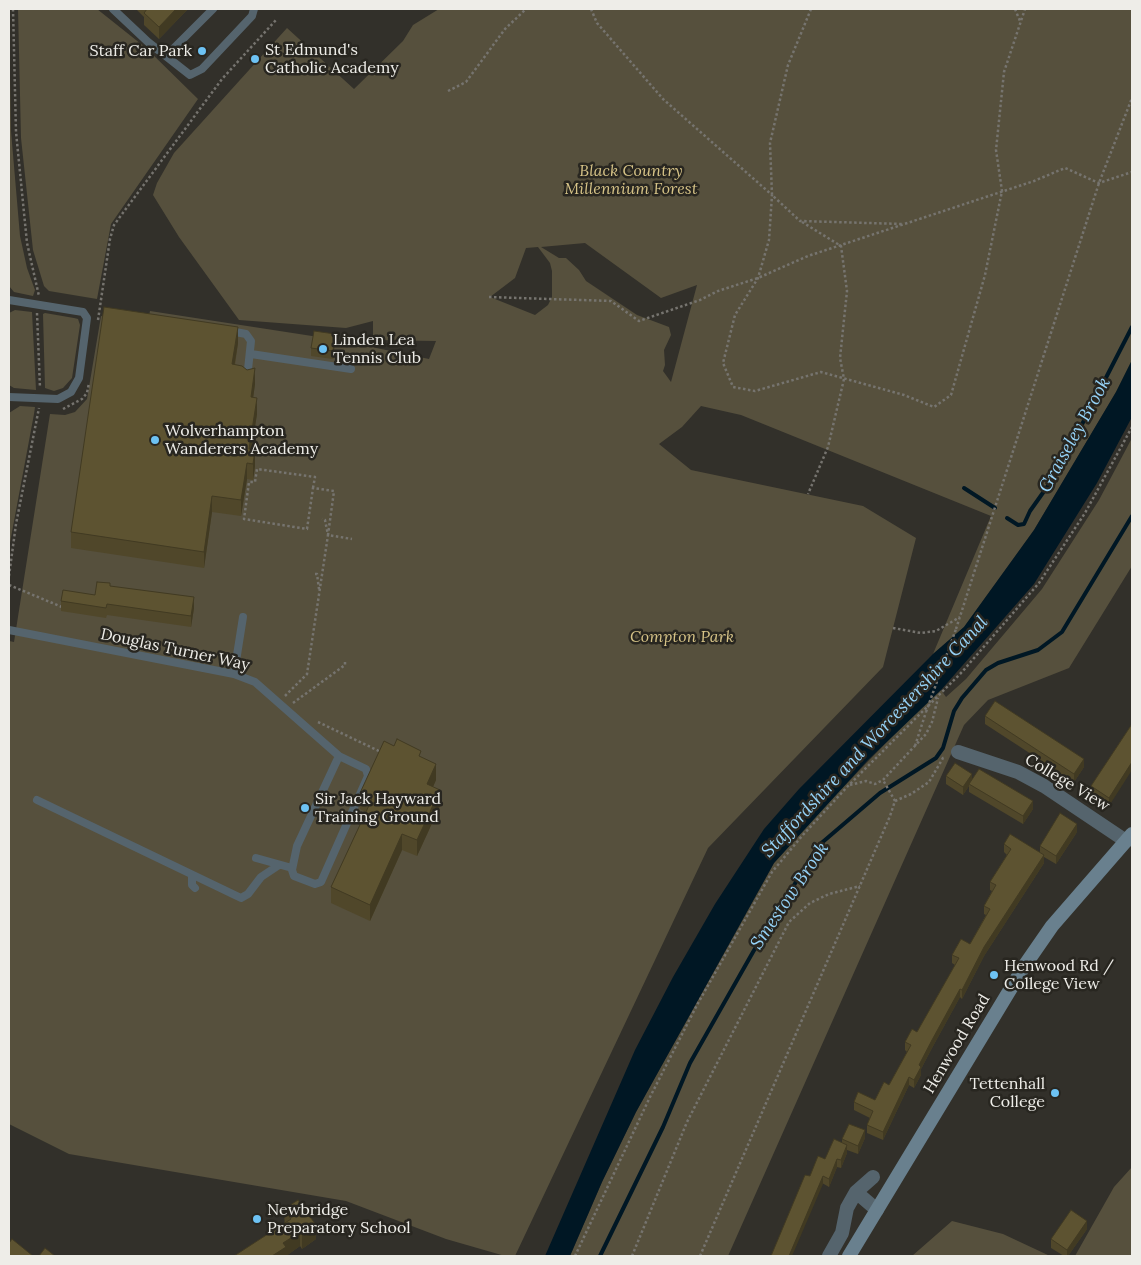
<!DOCTYPE html>
<style>
body{margin:0}
#map{position:relative;width:1141px;height:1265px;overflow:hidden;background:#32302a;font-family:Lora,serif}
canvas{display:block}
.frame{position:absolute;inset:0;border:10px solid #eeede8;pointer-events:none}
</style>
<div id="map">
<canvas width="1141" height="1265"></canvas>
<div class="frame"></div>
</div>
<script>
const c = document.querySelector('canvas').getContext('2d');
c.lineJoin = 'round';
function fillPath(path, color) { c.fillStyle = color; c.fill(path, 'evenodd'); }
const toPath = rows => new Path2D(rows.map(r => 'M' + r).join(''));
function stroke(path, color, width, dash) { c.strokeStyle = color; c.lineWidth = width; c.lineCap = dash ? 'butt' : 'round'; c.setLineDash(dash || []); c.stroke(path); }
function label(font, color, halo, rows, align = 'center') {
  c.font = font + ' Lora,serif'; c.lineWidth = 5; c.setLineDash([]); c.textBaseline = 'middle'; c.strokeStyle = halo; c.fillStyle = color; for (const [text, x, y, turn = 0] of rows) {
    c.save(); c.translate(x, y); c.rotate((+turn || 0) * Math.PI / 180); c.textAlign = isNaN(turn) ? turn : align; if (halo) c.strokeText(text, 0, 0); c.fillText(text, 0, 0); c.restore();
  }
}
fillPath(toPath([
 [18,9,97,9,146,48,198,99,111,224,97,299,49,291,44,286,33,250,21,138],
 [439,9,1132,9,1132,360,1116,392,1034,530,964,627,933,654,991,516,741,415,701,406,682,427,659,444,691,470,863,506,916,538,883,667,708,848,515,1256,505,1256,446,1239,346,1201,69,1154,9,1124,9,641,14,642,50,414,65,415,75,412,87,399,101,316,147,324,150,311,338,340,429,359,436,341,373,340,373,321,346,328,239,320,179,237,153,195,157,183,174,153,287,28,354,89,403,41,413,25],
 [585,243,661,298,697,285,671,382,663,371,665,365,664,350,671,335,669,327,637,315,586,281,579,270,566,258,559,258,541,247],
 [538,247,550,263,552,271,552,297,548,305,535,315,490,297,515,278,526,248],
 [9,22,11,131,20,236,27,268,35,290,33,296,14,292,9,286],
 [15,310,32,312,36,390,14,388,9,385,9,313],
 [45,313,74,318,78,319,80,325,72,378,63,388,54,391,45,388,43,314],
 [20,406,35,407,34,414,9,548,9,413],
 [1132,438,1132,566,1069,668,988,700,964,725,728,1256,570,1256,602,1182,636,1112,774,863,826,805,910,718,941,690,946,697,966,679,1042,589,1099,500],
 [1132,1167,1132,1256,1075,1256,1114,1187],
 [952,1221,1003,1234,1050,1256,912,1256]
]), '#56503d');
fillPath(toPath([
 [1132,360,1132,417,1097,483,1034,584,941,690,868,760,774,863,636,1112,602,1182,570,1256,545,1256,635,1050,673,977,715,904,764,829,799,789,933,654,964,627,1034,530,1116,392]
]), '#001724');
stroke(toPath([
 [964,488,995,508],
 [1007,518,1018,525,1024,524,1030,511,1057,473,1132,327],
 [600,1256,663,1127,690,1063,753,952,818,846,880,793,936,758,943,748,954,711,962,698,986,670,998,663,1038,650,1062,632,1132,516]
]), '#001724', 4);
stroke(toPath([
 [13,9,16,132,27,243,39,296],
 [591,9,597,23,663,99,772,195,769,240,758,278,735,315,723,363,733,387,755,391,821,372,904,395,934,407,951,395,985,275,1002,191,996,150,1004,72,1025,9],
 [811,9,788,65,770,143,772,195,800,221,902,224],
 [1015,9,1020,21],
 [448,91,466,82,505,29,526,9],
 [802,222,841,246,847,291,840,358,844,379,828,447,808,494],
 [489,297,611,301,639,321,700,300,718,291,758,278,808,256,1034,181,1065,168,1099,183,1132,172],
 [37,313,40,388],
 [98,320,110,239,114,225,222,79,276,20],
 [63,409,82,399,87,393,89,383],
 [313,488,315,477,257,469,255,482,249,482,244,519,307,529,313,488,334,491,328,535,352,539],
 [315,574,317,574,319,589],
 [9,576,16,524,39,408],
 [9,585,62,607],
 [893,628,921,633,936,631,960,617],
 [956,629,1099,183,1132,98],
 [285,696,307,674,328,535,325,520,322,519],
 [293,703,345,665,345,661],
 [318,722,381,752],
 [915,746,926,712],
 [850,785,866,781,875,784,883,780,926,734,932,722,938,698],
 [895,801,911,794,929,782,943,758,946,757],
 [575,1256,650,1097,697,1005,772,872,802,836,848,786,962,672,1039,583,1085,513,1132,427],
 [632,1256,687,1122,789,922,810,903,829,894,860,886],
 [700,1256,890,816,895,801,883,780]
]), '#76746f', 2.5, [2.5, 2.5]);
stroke(toPath([
 [113,9,148,42,190,75,202,69,252,16,254,9],
 [167,55,213,9],
 [9,300,83,312,87,318,79,378,71,392,58,399,9,397],
 [230,331,246,334,251,341,247,379],
 [251,354,351,369],
 [9,630,234,674,255,682,339,756,366,769,368,776,321,882,315,884,294,876,292,870,297,846,339,756],
 [234,674,243,617],
 [37,800,241,898,248,894,261,877,279,865],
 [256,858,292,868],
 [192,875,192,885,195,888]
]), '#55646d', 8);
stroke(toPath([
 [958,752,1018,772,1044,786,1126,841],
 [856,1192,877,1210],
 [829,1256,842,1233,847,1208,856,1192,873,1177]
]), '#55646d', 14);
stroke(toPath([
 [849,1256,1025,965,1052,926,1132,834]
]), '#69808e', 14);
stroke(toPath([
 [926,712,956,629]
]), '#76746f', 2.5, [2.5, 2.5]);
fillPath(toPath([
 [136,9,188,9,159,39,144,25,144,17],
 [335,342,333,359,311,356,311,348],
 [238,343,235,365,255,384,253,398,257,414,251,450,255,466,253,480,247,479,241,516,212,512,204,568,71,548,71,532],
 [110,586,194,608,191,627,107,615,106,618,61,611,61,601,95,595],
 [985,716,1084,767,1074,782,985,724],
 [1132,724,1109,806,1091,794,1091,786],
 [421,757,436,780,433,787,440,806,417,856,402,850,370,921,331,903,331,887,366,812,360,809,360,793],
 [946,776,972,780,1033,809,1023,824,969,792,969,786,963,795,946,784],
 [1077,832,1056,864,1044,857,1044,863,984,956,962,999,960,997,932,1048,921,1069,921,1075,914,1088,909,1085,883,1140,867,1133,867,1125,870,1118,854,1110,854,1102,875,1100,889,1085,907,1052,905,1050,905,1042,917,1032,955,965,952,963,952,955,970,944,986,915,984,914,984,906,992,891,990,890,990,882,1007,855,1004,852,1004,844,1040,852,1040,846],
 [865,1138,858,1154,847,1150,847,1153,841,1168,837,1167,829,1187,810,1176,825,1159,842,1143,842,1139],
 [284,1209,316,1239,302,1249,300,1246,286,1256],
 [1087,1229,1068,1256,1064,1256,1051,1248,1051,1239]
]), '#50472a');
fillPath(toPath([
 [176,9,188,9,159,39,159,27],
 [238,327,238,343,232,380,232,364],
 [335,334,335,342,333,359,333,351],
 [255,368,255,384,251,413,251,397],
 [257,398,257,414,249,465,249,449],
 [255,450,255,466,253,480,253,464],
 [247,463,247,479,241,516,241,500],
 [212,496,212,512,204,568,204,552],
 [194,597,194,608,191,627,191,616],
 [1084,759,1084,767,1074,782,1074,774],
 [1132,762,1132,770,1109,806,1109,798],
 [436,764,436,780,427,800,427,784],
 [972,774,972,782,969,784,969,786,963,795,963,787],
 [440,790,440,806,417,856,417,840],
 [1033,801,1033,809,1023,824,1023,816],
 [1077,824,1077,832,1056,864,1056,856],
 [402,834,402,850,370,921,370,905],
 [1044,855,1044,863,984,956,962,999,962,990,984,947],
 [960,989,960,997,932,1048,921,1069,921,1075,914,1088,914,1080,919,1065,932,1040],
 [909,1077,909,1085,883,1140,883,1132],
 [865,1130,865,1138,858,1154,858,1146],
 [847,1145,847,1153,841,1168,841,1160],
 [837,1159,837,1167,829,1187,829,1179],
 [823,1176,823,1184,792,1256,789,1256],
 [1087,1221,1087,1229,1068,1256,1067,1256,1067,1250],
 [316,1225,316,1239,302,1249,302,1235],
 [300,1232,300,1246,286,1256,272,1256,283,1243]
]), '#413a22');
const building = toPath([
 [147,9,176,9,159,27,144,13,147,9],
 [104,307,238,327,232,364,242,366,247,370,255,368,251,397,257,398,249,449,255,450,253,464,247,463,241,500,212,496,204,552,71,532,104,307],
 [314,331,335,334,333,351,311,348,314,331],
 [97,582,110,583,110,586,194,597,191,616,107,604,106,608,61,601,63,590,95,595,97,582],
 [995,701,1084,759,1074,774,985,716,995,701],
 [1132,724,1132,762,1109,798,1091,786,1132,724],
 [397,739,421,751,419,756,436,764,427,784,440,790,417,840,402,834,370,905,331,887,372,799,360,793,384,741,394,746,397,739],
 [955,763,972,774,963,787,946,776,955,763],
 [979,769,1033,801,1023,816,969,784,979,769],
 [1060,813,1077,824,1056,856,1040,846,1060,813],
 [1010,834,1044,855,984,947,962,990,960,989,932,1040,919,1065,921,1067,914,1080,909,1077,883,1132,867,1125,873,1111,854,1102,858,1092,875,1100,884,1082,889,1085,911,1045,905,1042,912,1029,917,1032,959,958,952,955,961,939,970,944,990,909,984,906,996,885,990,882,1011,849,1004,844,1010,834],
 [849,1124,865,1130,858,1146,842,1139,849,1124],
 [834,1139,847,1145,841,1160,837,1159,829,1179,823,1176,789,1256,771,1256,805,1175,810,1176,818,1156,825,1159,834,1139],
 [298,1200,316,1225,302,1235,300,1232,283,1243,286,1247,272,1256,234,1256,291,1219,284,1209,298,1200],
 [1071,1210,1087,1221,1067,1250,1051,1239,1071,1210],
 [12,1239,33,1256,9,1256,9,1243,12,1239],
 [45,1248,55,1256,39,1256,45,1248]
]);
fillPath(building, '#5d5331');
stroke(building, '#413a22', 1);
for (const [x, y, r, color] of [
 [202,51,5,"#6dc2f3"],
 [255,59,5,"#6dc2f3"],
 [323,349,5,"#6dc2f3"],
 [155,440,5,"#6dc2f3"],
 [305,808,5,"#6dc2f3"],
 [994,975,5,"#6dc2f3"],
 [1055,1093,5,"#6dc2f3"],
 [257,1219,5,"#6dc2f3"]
]) { const dot = new Path2D(); dot.arc(x, y, r, 0, 2 * Math.PI); c.fillStyle = color; c.fill(dot); stroke(dot, '#282620', 2); }
label('16px', '#eeede8', '#282620', [
 ["St Edmund's",265,50],
 ["Catholic Academy",265,68],
 ["Staff Car Park",192,51,"right"],
 ["Linden Lea",333,340],
 ["Tennis Club",333,358],
 ["Wolverhampton",165,431],
 ["Wanderers Academy",165,449],
 ["Sir Jack Hayward",315,799],
 ["Training Ground",315,817],
 ["Henwood Rd /",1004,966],
 ["College View",1004,984],
 ["Tettenhall",1045,1084,"right"],
 ["College",1045,1102,"right"],
 ["Newbridge",267,1210],
 ["Preparatory School",267,1228]
], 'left');
label('italic 16px', '#d6c387', '#282620', [
 ["Black Country",631,171],
 ["Millennium Forest",631,189],
 ["Compton Park",682,637]
]);
label('16px', '#eeede8', '#282620', [
 ["Douglas Turner Way",175,650,12],
 ["College View",1067,783,31],
 ["Henwood Road",957,1044,-59]
]);
label('italic 18px', '#95d2f7', '#282620', [
 ["Graiseley Brook",1075,435,-61],
 ["Staffordshire and Worcestershire Canal",875,737,-47],
 ["Smestow Brook",790,896,-56]
]);
</script>
